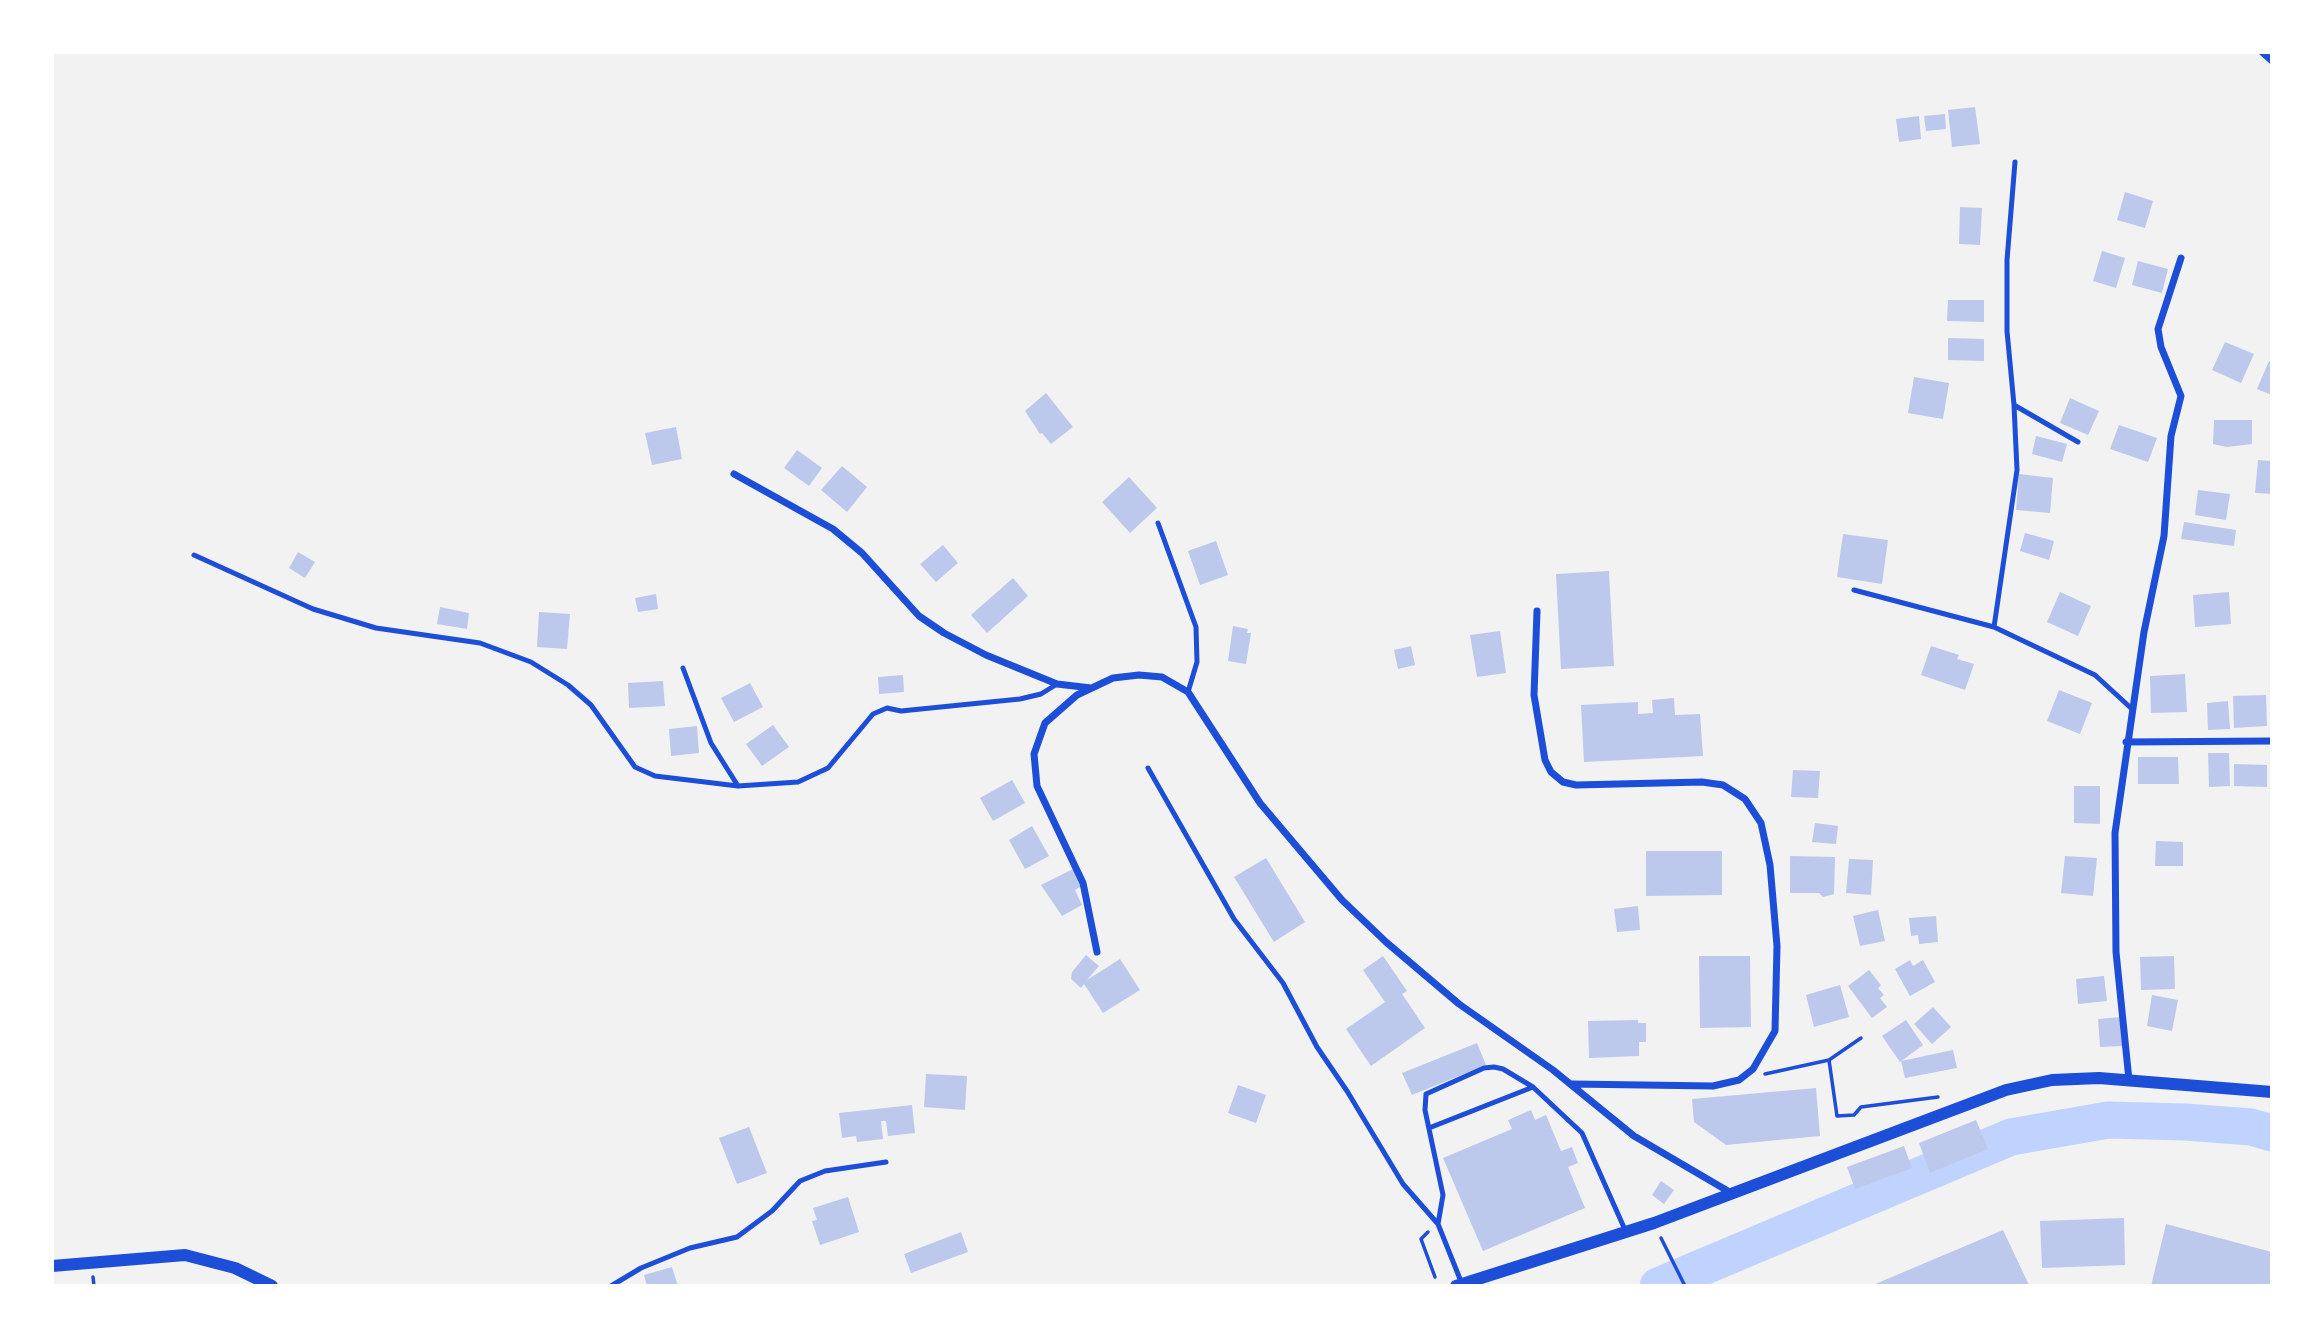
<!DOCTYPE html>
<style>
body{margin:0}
#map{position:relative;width:2324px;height:1338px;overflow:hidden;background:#f2f2f2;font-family:"IBM Plex Sans",sans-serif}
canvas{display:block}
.frame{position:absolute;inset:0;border:54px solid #fff;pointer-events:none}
</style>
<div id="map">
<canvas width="2324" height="1338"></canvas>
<div class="frame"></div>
</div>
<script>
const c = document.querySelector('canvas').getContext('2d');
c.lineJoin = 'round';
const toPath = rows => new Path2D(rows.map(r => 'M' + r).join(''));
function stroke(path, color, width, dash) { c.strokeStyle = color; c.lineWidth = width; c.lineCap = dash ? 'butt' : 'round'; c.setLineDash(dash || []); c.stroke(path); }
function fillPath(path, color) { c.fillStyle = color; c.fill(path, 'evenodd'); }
stroke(toPath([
 [1658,1286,2011,1137,2108,1120,2185,1122,2251,1127,2272,1133]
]), '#bfd3fe', 37);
fillPath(toPath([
 [1975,107,1980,144,1952,147,1948,110],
 [1945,114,1946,129,1926,131,1924,116],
 [1919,116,1921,139,1899,142,1896,119],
 [2125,192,2153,201,2145,228,2117,220],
 [1960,207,1982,208,1980,245,1959,244],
 [2102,251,2125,258,2116,288,2093,281],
 [2138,261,2168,269,2162,293,2132,285],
 [1948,300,1984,300,1984,322,1947,321],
 [1948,338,1984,339,1984,361,1948,360],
 [2225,342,2254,354,2241,383,2212,370],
 [2269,361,2272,362,2272,395,2257,389],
 [1914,377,1949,383,1943,419,1908,413],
 [1046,393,1073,427,1051,444,1042,433,1040,434,1025,411],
 [2070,398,2099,411,2088,435,2060,423],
 [2214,420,2252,420,2252,444,2227,447,2213,444],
 [2119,425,2157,438,2148,462,2110,449],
 [676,427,682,459,652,465,645,433],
 [2036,436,2067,444,2062,462,2032,454],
 [797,450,822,468,809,486,784,468],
 [2258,460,2272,461,2272,494,2255,493],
 [842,466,867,487,847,512,821,490],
 [2019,474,2053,478,2050,513,2016,510],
 [1129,477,1157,508,1130,533,1102,502],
 [2198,490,2230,494,2226,520,2195,515],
 [2184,522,2236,530,2234,546,2181,539],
 [2025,533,2054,541,2049,560,2020,551],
 [1843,534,1888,540,1882,584,1837,577],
 [1216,541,1228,575,1200,585,1188,551],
 [943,545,958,563,936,582,920,564],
 [298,552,315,562,305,578,289,568],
 [1609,571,1614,666,1561,669,1556,574],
 [1013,578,1028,596,987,633,971,615],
 [2060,592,2091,606,2078,636,2047,622],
 [2229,592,2231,624,2195,627,2193,595],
 [656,594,658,609,638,612,635,598],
 [440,607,469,613,467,629,437,624],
 [539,612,570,614,567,649,537,647],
 [1233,626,1248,629,1247,633,1251,633,1246,664,1228,661],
 [1500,631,1506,673,1477,677,1470,635],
 [1411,646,1415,665,1398,669,1394,650],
 [1931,646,1959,655,1957,659,1974,664,1965,690,1921,675],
 [2185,674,2187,712,2151,713,2150,676],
 [903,675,904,692,879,694,878,677],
 [663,681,665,706,629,708,628,683],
 [750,683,763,707,734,722,721,698],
 [2059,690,2092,703,2080,734,2047,721],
 [2266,695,2267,726,2234,728,2233,696],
 [1674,698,1675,715,1700,714,1703,756,1584,762,1581,705,1638,702,1638,714,1653,713,1652,700],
 [2228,701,2230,729,2208,730,2207,703],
 [773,725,789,747,762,766,746,744],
 [697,726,699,753,671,756,669,729],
 [2208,753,2229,753,2230,786,2209,787],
 [2138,757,2178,757,2179,784,2138,784],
 [2234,764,2267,765,2267,787,2234,786],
 [1793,770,1820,771,1818,798,1791,797],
 [1012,780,1025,803,993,821,980,798],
 [2074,786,2100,786,2100,824,2074,823],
 [1815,823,1838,826,1836,844,1812,842],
 [1032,826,1049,856,1025,869,1009,840],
 [2156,841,2183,842,2183,866,2155,866],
 [1646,851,1722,851,1722,895,1646,896],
 [1790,856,1835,857,1834,894,1823,897,1819,893,1790,893],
 [2065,856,2097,858,2093,896,2061,893],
 [1266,858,1305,922,1274,942,1234,877],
 [1849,859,1873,860,1871,895,1846,893],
 [1073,869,1082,886,1075,890,1082,905,1062,916,1041,885],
 [1638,906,1640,930,1617,932,1614,909],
 [1878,910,1885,941,1860,946,1853,916],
 [1936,916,1938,942,1919,944,1918,935,1911,936,1909,918],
 [1086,955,1099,966,1087,980,1120,959,1140,990,1103,1013,1084,984,1081,988,1071,979,1072,972],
 [1383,956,1407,991,1402,994,1425,1028,1371,1066,1346,1029,1385,1002,1363,970],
 [1699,956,1750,956,1751,1027,1700,1028],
 [2174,956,2175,989,2141,990,2140,957],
 [1910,960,1913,966,1923,960,1935,982,1910,996,1895,969],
 [1869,970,1881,985,1878,988,1884,995,1880,998,1887,1007,1872,1018,1848,986],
 [2104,976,2107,1001,2078,1004,2076,979],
 [1840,985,1849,1017,1814,1027,1806,995],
 [2152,995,2178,1000,2172,1031,2147,1026],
 [1933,1007,1951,1027,1932,1044,1914,1024],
 [2121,1017,2123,1046,2100,1047,2098,1019],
 [1638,1020,1638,1023,1646,1023,1646,1042,1639,1042,1639,1056,1589,1058,1588,1021],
 [1906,1020,1923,1045,1900,1062,1882,1036],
 [1477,1043,1486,1065,1412,1095,1402,1073],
 [1953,1050,1957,1068,1905,1078,1901,1061],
 [926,1074,967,1076,965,1110,924,1107],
 [1238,1085,1266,1095,1256,1123,1228,1113],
 [1816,1088,1820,1136,1726,1145,1694,1122,1692,1099],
 [912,1105,915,1133,888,1136,886,1121,881,1121,883,1139,857,1142,856,1136,842,1138,839,1113],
 [1531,1110,1535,1120,1546,1115,1561,1151,1572,1147,1578,1163,1568,1167,1585,1208,1483,1251,1443,1158,1512,1129,1508,1120],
 [1976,1120,1988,1149,1930,1173,1919,1143],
 [749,1127,767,1173,737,1184,719,1138],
 [1904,1146,1912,1168,1855,1189,1847,1167],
 [1661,1181,1674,1190,1664,1204,1652,1195],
 [848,1197,859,1232,820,1245,812,1221,817,1220,813,1208],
 [2124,1218,2125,1265,2042,1268,2040,1221],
 [2166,1224,2272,1252,2272,1286,2151,1286],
 [2003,1230,2029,1285,1873,1285],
 [961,1232,968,1252,911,1273,904,1254],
 [672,1267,678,1286,647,1286,644,1275]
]), '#bdc9ec');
stroke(toPath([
 [1829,1060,1837,1116,1854,1115,1861,1107,1938,1097],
 [1765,1074,1829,1060,1861,1038],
 [1428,1232,1421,1239,1435,1277],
 [1661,1238,1685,1286],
 [93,1277,94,1286]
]), '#1d4ed8', 3.5);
stroke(toPath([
 [2015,162,2007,260,2007,331,2014,405,2078,442],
 [1158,523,1196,627,1197,662,1188,692],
 [194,555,313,609,376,628,480,643,531,662,568,685,591,705,635,767,655,776,738,786,798,782,828,768,873,714,887,708,901,711,1020,699,1041,694,1057,684],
 [1854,590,1994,627,2095,675,2132,709],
 [1994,627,2017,470,2014,405],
 [683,668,711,743,738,786],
 [1148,768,1234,919,1283,983,1317,1047,1347,1091,1403,1184,1438,1224,1462,1284],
 [1429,1128,1533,1087],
 [1438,1224,1443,1195,1425,1110,1426,1094,1484,1068,1494,1067,1503,1069,1533,1087,1582,1133,1626,1232],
 [611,1286,641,1268,690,1248,737,1237,772,1211,800,1181,825,1171,886,1162]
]), '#1d4ed8', 5);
stroke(toPath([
 [2262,52,2272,61],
 [734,474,833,529,862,553,919,616,944,633,986,655,1057,684,1091,688],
 [1537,611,1534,695,1545,760,1551,772,1563,782,1576,785,1702,782,1723,785,1745,799,1761,823,1770,865,1777,946,1775,1031,1753,1069,1739,1080,1713,1086,1572,1084],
 [2126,742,2272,741],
 [1097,952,1083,883,1037,786,1034,754,1045,723,1077,695,1113,678,1139,675,1162,677,1188,692,1260,803,1342,900,1386,942,1459,1004,1553,1070,1634,1136,1733,1194],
 [2129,1080,2116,952,2115,833,2144,632,2164,536,2171,436,2181,396,2161,347,2158,329,2181,258]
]), '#1d4ed8', 7);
stroke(toPath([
 [52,1266,185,1255,235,1268,272,1286],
 [1456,1286,1654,1223,2006,1090,2052,1080,2099,1078,2272,1092]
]), '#1d4ed8', 12);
</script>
